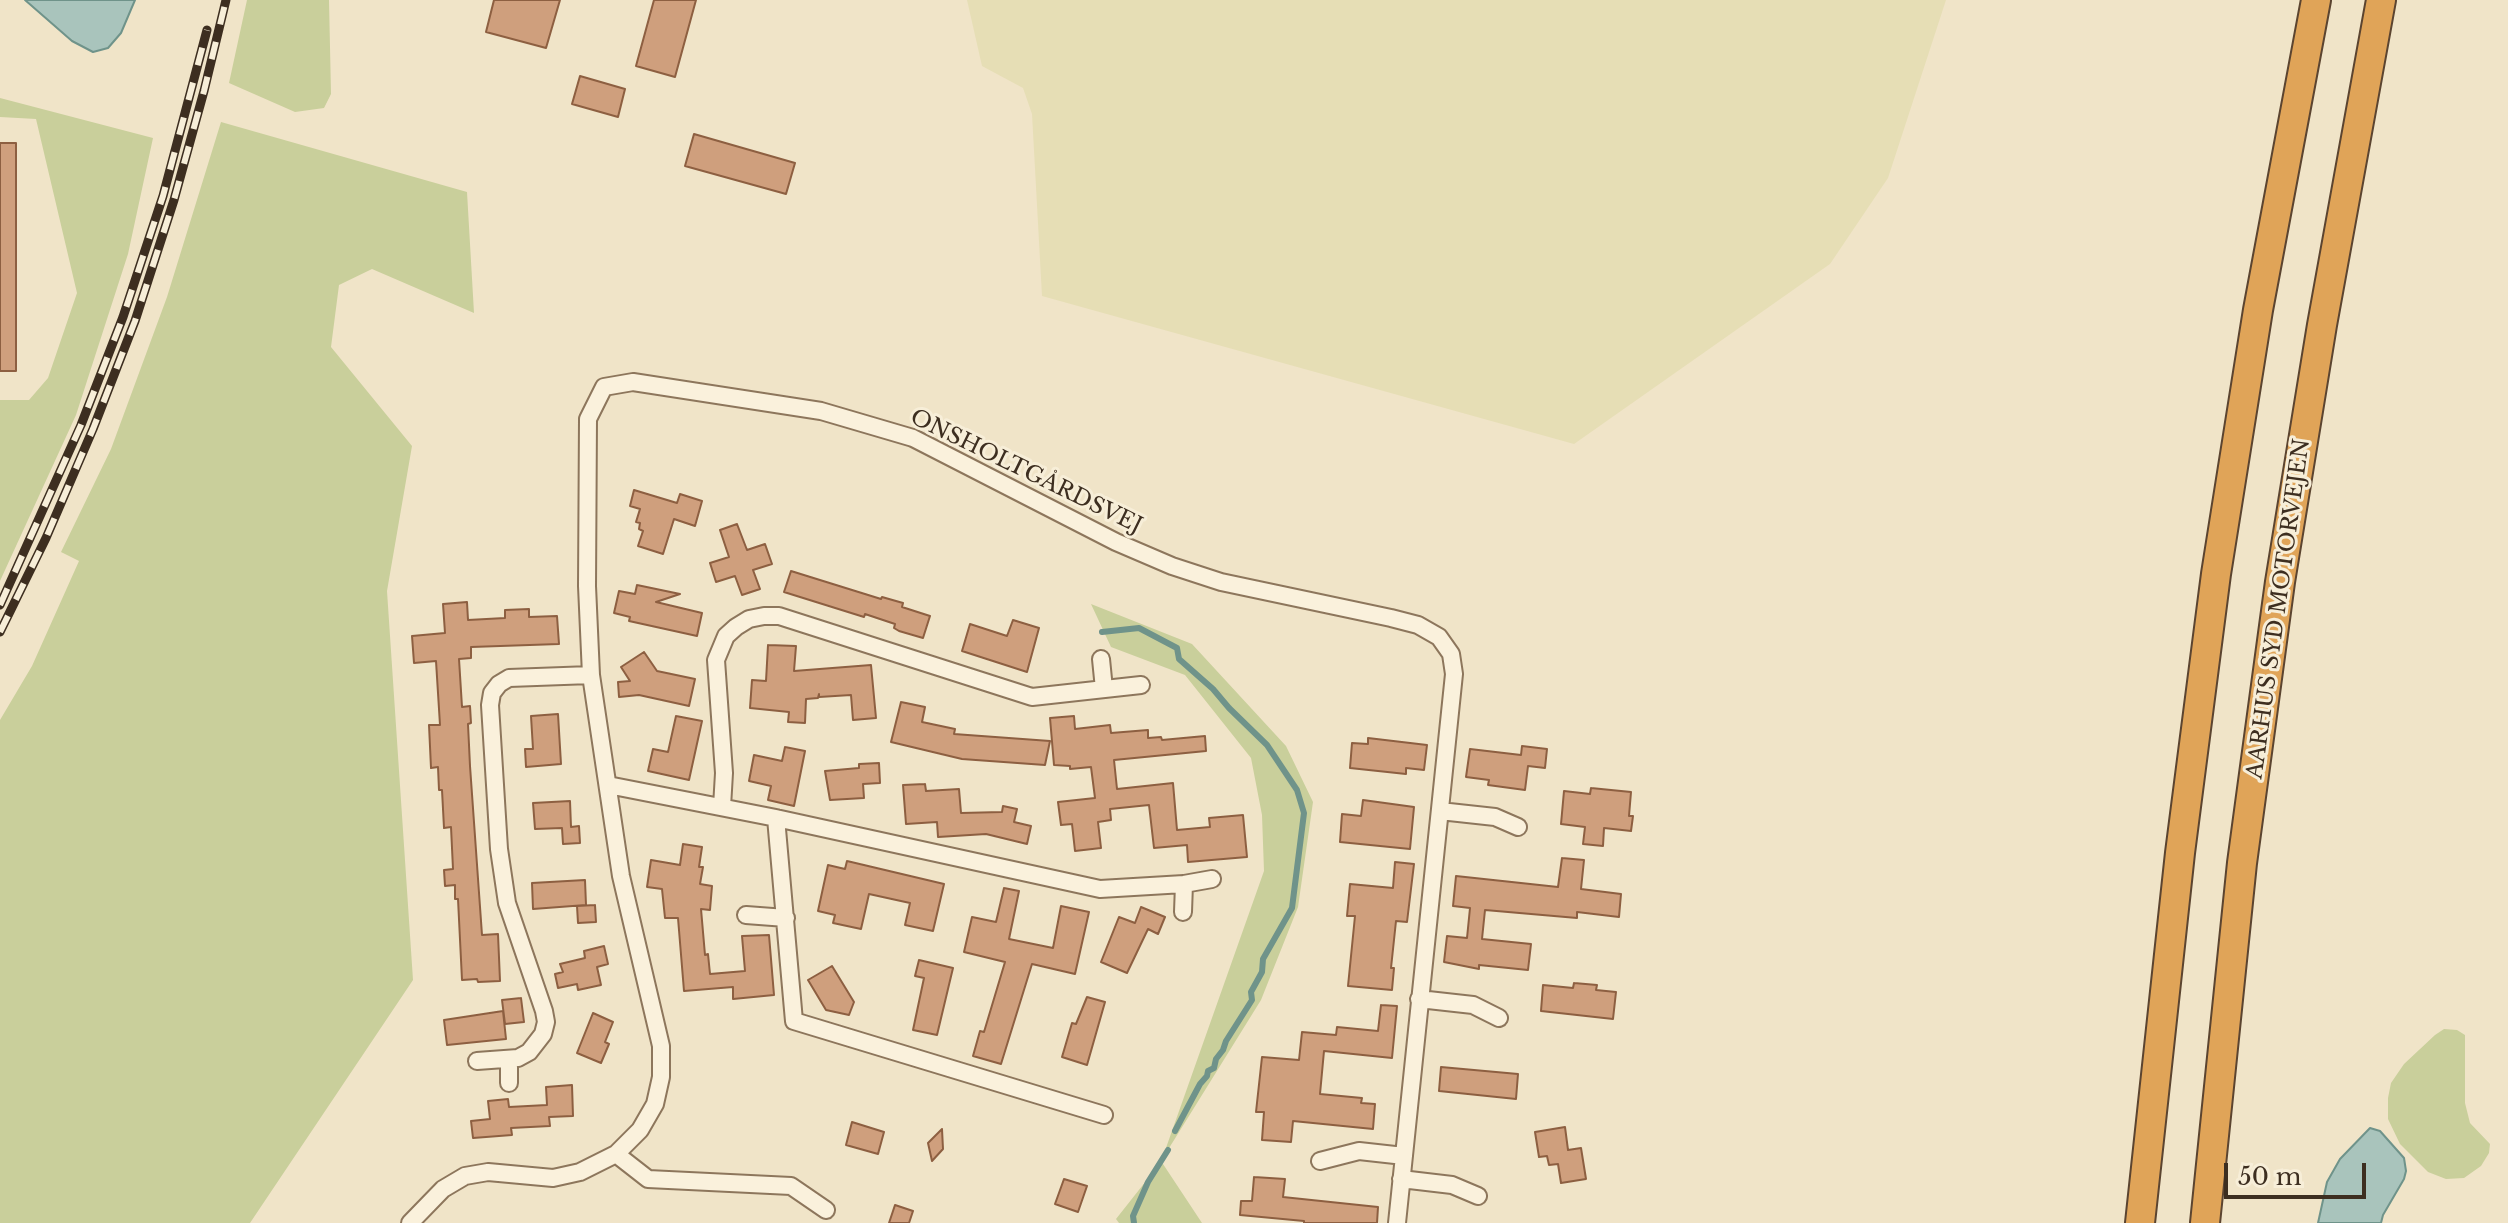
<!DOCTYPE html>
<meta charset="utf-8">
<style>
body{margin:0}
#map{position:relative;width:2508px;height:1223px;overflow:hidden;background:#f0e4c8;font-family:"Libre Baskerville",serif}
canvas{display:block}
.scale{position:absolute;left:2224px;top:1163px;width:142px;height:36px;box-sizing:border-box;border:4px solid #3d2e20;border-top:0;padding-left:10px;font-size:24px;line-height:28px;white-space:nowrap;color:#3d2e20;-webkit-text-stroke:6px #f7eed8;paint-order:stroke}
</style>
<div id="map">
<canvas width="2508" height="1223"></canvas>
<div class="scale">50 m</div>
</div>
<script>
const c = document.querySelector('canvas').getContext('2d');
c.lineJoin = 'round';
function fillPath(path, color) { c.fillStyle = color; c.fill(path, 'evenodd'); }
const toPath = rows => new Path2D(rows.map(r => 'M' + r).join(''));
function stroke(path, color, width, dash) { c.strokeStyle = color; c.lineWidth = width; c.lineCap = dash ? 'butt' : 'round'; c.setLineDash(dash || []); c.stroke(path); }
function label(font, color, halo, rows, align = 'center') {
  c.font = font + ' "Libre Baskerville",serif'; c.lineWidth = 6; c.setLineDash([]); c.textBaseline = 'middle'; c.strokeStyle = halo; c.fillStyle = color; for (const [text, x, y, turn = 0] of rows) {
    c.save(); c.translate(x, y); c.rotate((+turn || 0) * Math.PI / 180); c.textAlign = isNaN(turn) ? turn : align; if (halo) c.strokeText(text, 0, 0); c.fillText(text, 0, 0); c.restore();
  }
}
fillPath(toPath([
 [967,0,1946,0,1888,178,1830,264,1574,444,1042,296,1032,114,1023,88,982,66]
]), '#e6deb5');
fillPath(toPath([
 [247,0,329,0,331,94,324,108,295,112,229,83],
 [0,98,153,138,128,254,76,415,0,581,0,400,29,400,48,378,77,293,36,119,0,117],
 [221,122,467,192,474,313,372,269,339,285,331,347,412,446,387,591,413,980,250,1223,0,1223,0,720,32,666,79,561,61,552,111,449,167,297],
 [1091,604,1192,644,1286,746,1313,802,1298,907,1261,1000,1161,1161,1202,1223,1119,1223,1116,1219,1161,1162,1264,871,1262,815,1251,758,1185,675,1111,647],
 [2444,1029,2457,1030,2465,1035,2465,1103,2470,1123,2490,1144,2489,1153,2481,1166,2464,1178,2446,1179,2428,1172,2400,1144,2388,1119,2388,1098,2391,1083,2404,1064,2435,1035]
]), '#c9cf9b');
const water = toPath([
 [25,0,135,0,121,33,108,48,93,52,72,41,25,0],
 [2370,1128,2380,1131,2404,1158,2406,1171,2404,1179,2383,1215,2381,1223,2318,1223,2327,1182,2340,1159,2370,1128]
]);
fillPath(water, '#a9c4bc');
stroke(water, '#6f938a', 2);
stroke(toPath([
 [1102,632,1139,628,1177,648,1179,659,1213,689,1229,708,1267,745,1297,790,1304,813,1292,908,1263,959,1262,972,1251,992,1252,1000,1226,1041,1223,1050,1216,1059,1214,1068,1208,1071,1207,1076,1200,1084,1175,1131],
 [1134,1223,1133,1216,1148,1182,1168,1150]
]), '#6f938a', 6);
const building = toPath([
 [494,0,560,0,546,48,486,32,494,0],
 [654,0,696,0,675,77,636,66,654,0],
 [580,76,625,89,618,117,572,104,580,76],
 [694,134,795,163,786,194,685,166,694,134],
 [0,143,16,143,16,371,0,371,0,143],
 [634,490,677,503,680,494,702,501,695,526,674,519,663,554,638,546,643,531,639,529,640,523,636,522,640,509,630,506,634,490],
 [737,524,747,550,765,544,772,564,753,570,760,589,742,595,735,576,716,582,710,563,729,557,720,530,737,524],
 [791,571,881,599,882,597,903,603,902,607,930,616,923,638,899,631,894,628,895,624,865,614,864,617,784,592,791,571],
 [637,585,680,594,656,602,702,613,697,636,629,621,630,617,614,613,619,591,635,594,637,585],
 [467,602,468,620,505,618,505,610,529,609,529,617,557,616,559,644,471,647,471,658,459,659,462,707,470,706,471,723,468,724,470,766,482,935,498,934,500,981,478,982,477,979,462,980,458,899,455,899,455,885,445,886,444,870,453,869,451,827,444,828,442,790,439,790,438,767,431,768,429,725,440,725,436,661,414,663,412,636,445,633,443,604,467,602],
 [1013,620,1039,628,1027,672,962,651,970,624,1007,636,1013,620],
 [768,645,796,646,794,671,871,665,876,718,853,720,851,695,819,697,819,694,818,698,806,699,805,723,788,722,789,712,750,708,752,680,766,681,768,645],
 [644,652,657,671,695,679,689,706,639,695,619,697,618,682,630,681,621,667,644,652],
 [901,702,925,707,922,722,955,729,954,734,1050,741,1045,765,962,759,891,742,901,702],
 [558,714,561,764,526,767,525,749,533,749,531,716,558,714],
 [676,716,702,721,689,780,648,771,653,749,668,752,676,716],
 [1074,716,1075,729,1110,725,1111,733,1148,730,1148,738,1161,737,1162,740,1205,736,1206,751,1114,760,1117,789,1173,783,1177,830,1210,827,1209,818,1243,815,1247,857,1188,862,1187,845,1154,848,1149,805,1110,809,1111,820,1098,822,1101,848,1075,851,1072,824,1061,825,1058,802,1095,798,1091,767,1070,769,1070,766,1054,765,1050,718,1074,716],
 [1368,738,1427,745,1424,770,1406,768,1406,774,1350,768,1352,743,1368,744,1368,738],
 [1522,746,1547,749,1545,768,1528,766,1525,790,1488,785,1489,780,1466,777,1470,749,1521,755,1522,746],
 [785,747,805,751,794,806,768,800,771,786,749,781,754,755,782,761,785,747],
 [879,763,880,783,863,784,864,798,830,800,825,771,859,768,859,764,879,763],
 [925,784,926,791,959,789,961,813,1002,812,1003,806,1017,809,1014,822,1031,826,1027,844,986,834,938,837,937,822,906,824,903,785,925,784],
 [1591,788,1631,792,1629,816,1633,816,1631,831,1604,828,1603,846,1583,844,1585,827,1561,824,1564,791,1590,794,1591,788],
 [1363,800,1414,807,1410,849,1340,842,1342,814,1361,816,1363,800],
 [570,801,571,827,579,826,580,843,563,844,562,828,535,829,533,803,570,801],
 [683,844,702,847,699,867,703,867,700,884,712,886,710,910,701,909,705,955,708,954,710,974,745,971,742,936,769,935,774,995,733,999,733,987,684,991,678,918,665,918,662,889,647,887,651,860,680,865,683,844],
 [1562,858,1584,860,1581,889,1621,894,1619,917,1577,912,1577,918,1485,910,1482,939,1531,944,1528,970,1479,965,1479,969,1444,962,1447,936,1467,938,1470,908,1453,906,1456,876,1558,887,1562,858],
 [847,861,944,884,933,931,905,925,910,903,869,894,861,929,833,923,835,915,818,911,828,865,845,869,847,861],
 [1395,862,1414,864,1407,922,1396,921,1391,968,1394,968,1392,990,1348,986,1355,916,1347,916,1350,884,1393,888,1395,862],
 [585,880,586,905,533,909,532,883,585,880],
 [1004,888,1019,891,1009,939,1053,948,1061,906,1089,912,1075,974,1032,964,1001,1064,973,1056,980,1031,984,1032,1005,962,964,952,972,917,996,922,1004,888],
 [595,905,596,922,578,923,577,906,595,905],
 [1141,907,1165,917,1158,934,1148,929,1127,973,1101,962,1119,917,1135,923,1141,907],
 [604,946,608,964,597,967,601,985,578,990,577,984,558,988,555,974,563,972,560,964,585,958,584,951,604,946],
 [919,960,953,968,937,1035,913,1030,924,978,915,976,919,960],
 [832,966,854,1002,849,1015,826,1010,808,980,832,966],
 [1574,983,1597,985,1596,990,1616,992,1613,1019,1541,1011,1543,985,1573,988,1574,983],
 [1087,997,1105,1002,1087,1065,1062,1057,1072,1023,1076,1024,1087,997],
 [521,998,524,1022,505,1024,502,1000,521,998],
 [1381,1005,1397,1006,1392,1058,1324,1051,1320,1094,1362,1098,1361,1103,1375,1104,1373,1129,1293,1121,1291,1142,1262,1140,1264,1112,1256,1112,1262,1057,1299,1060,1302,1032,1336,1035,1337,1027,1378,1031,1381,1005],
 [503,1011,506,1039,447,1045,444,1020,503,1011],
 [593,1013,613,1022,605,1042,609,1044,601,1063,577,1053,593,1013],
 [1441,1067,1518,1074,1516,1099,1439,1091,1441,1067],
 [572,1085,573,1116,549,1117,550,1126,511,1128,512,1135,473,1138,471,1121,490,1119,488,1101,508,1099,509,1107,547,1105,546,1087,572,1085],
 [852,1122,884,1132,878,1154,846,1145,852,1122],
 [1565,1127,1568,1150,1581,1148,1586,1179,1561,1183,1558,1164,1549,1165,1547,1156,1539,1157,1535,1132,1565,1127],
 [942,1129,943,1149,932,1161,928,1143,942,1129],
 [1254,1177,1285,1179,1283,1197,1378,1207,1377,1223,1304,1223,1304,1221,1240,1215,1241,1201,1252,1201,1254,1177],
 [1064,1179,1087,1186,1078,1212,1055,1204,1064,1179],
 [895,1205,913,1211,909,1223,889,1223,895,1205]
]);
fillPath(building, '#cf9f7d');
stroke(building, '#8d5f41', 2);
const minor = toPath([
 [1101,659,1104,689],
 [608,785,776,818,1100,889,1184,884,1212,879],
 [722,807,724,773,716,660,726,636,736,627,749,619,764,616,779,616,1032,697,1141,685],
 [1440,811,1495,817,1518,827],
 [776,818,794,1021,1104,1115],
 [1183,912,1184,884],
 [746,915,786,918],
 [1419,999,1473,1005,1499,1018],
 [509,1059,509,1083],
 [477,1061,518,1058,529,1052,543,1034,546,1022,544,1011,507,903,499,849,490,705,492,693,499,684,509,678,591,675],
 [616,1154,648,1179,791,1186,826,1210],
 [1320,1161,1359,1151,1404,1156],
 [1401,1179,1452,1185,1478,1196],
 [410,1223,443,1189,465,1176,488,1172,553,1178,580,1172,616,1154,640,1130,655,1104,661,1077,661,1046,621,876,591,675,587,586,588,419,604,387,633,382,821,411,913,438,1116,542,1172,566,1221,582,1391,618,1418,625,1439,637,1451,654,1454,674,1397,1223]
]);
const motorway = toPath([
 [2140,1223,2180,853,2216,574,2258,310,2316,0],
 [2205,1223,2242,863,2280,582,2322,325,2381,0]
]);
stroke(minor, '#8d765c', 20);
stroke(motorway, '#5b4430', 32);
stroke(minor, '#faf1dc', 16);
stroke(motorway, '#e0a458', 28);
const rail = toPath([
 [0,605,81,425,123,317,163,196,207,30],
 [0,632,46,538,93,429,135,321,174,200,204,91,226,0]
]);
stroke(rail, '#3d2e20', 9);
stroke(rail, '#f7eed8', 6, [18]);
label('22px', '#3d2e20', '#f7eed8', [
 ["ONSHOLTGÅRDSVEJ",1026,472,26],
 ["AARHUS SYD MOTORVEJEN",2279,609,-82]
]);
</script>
